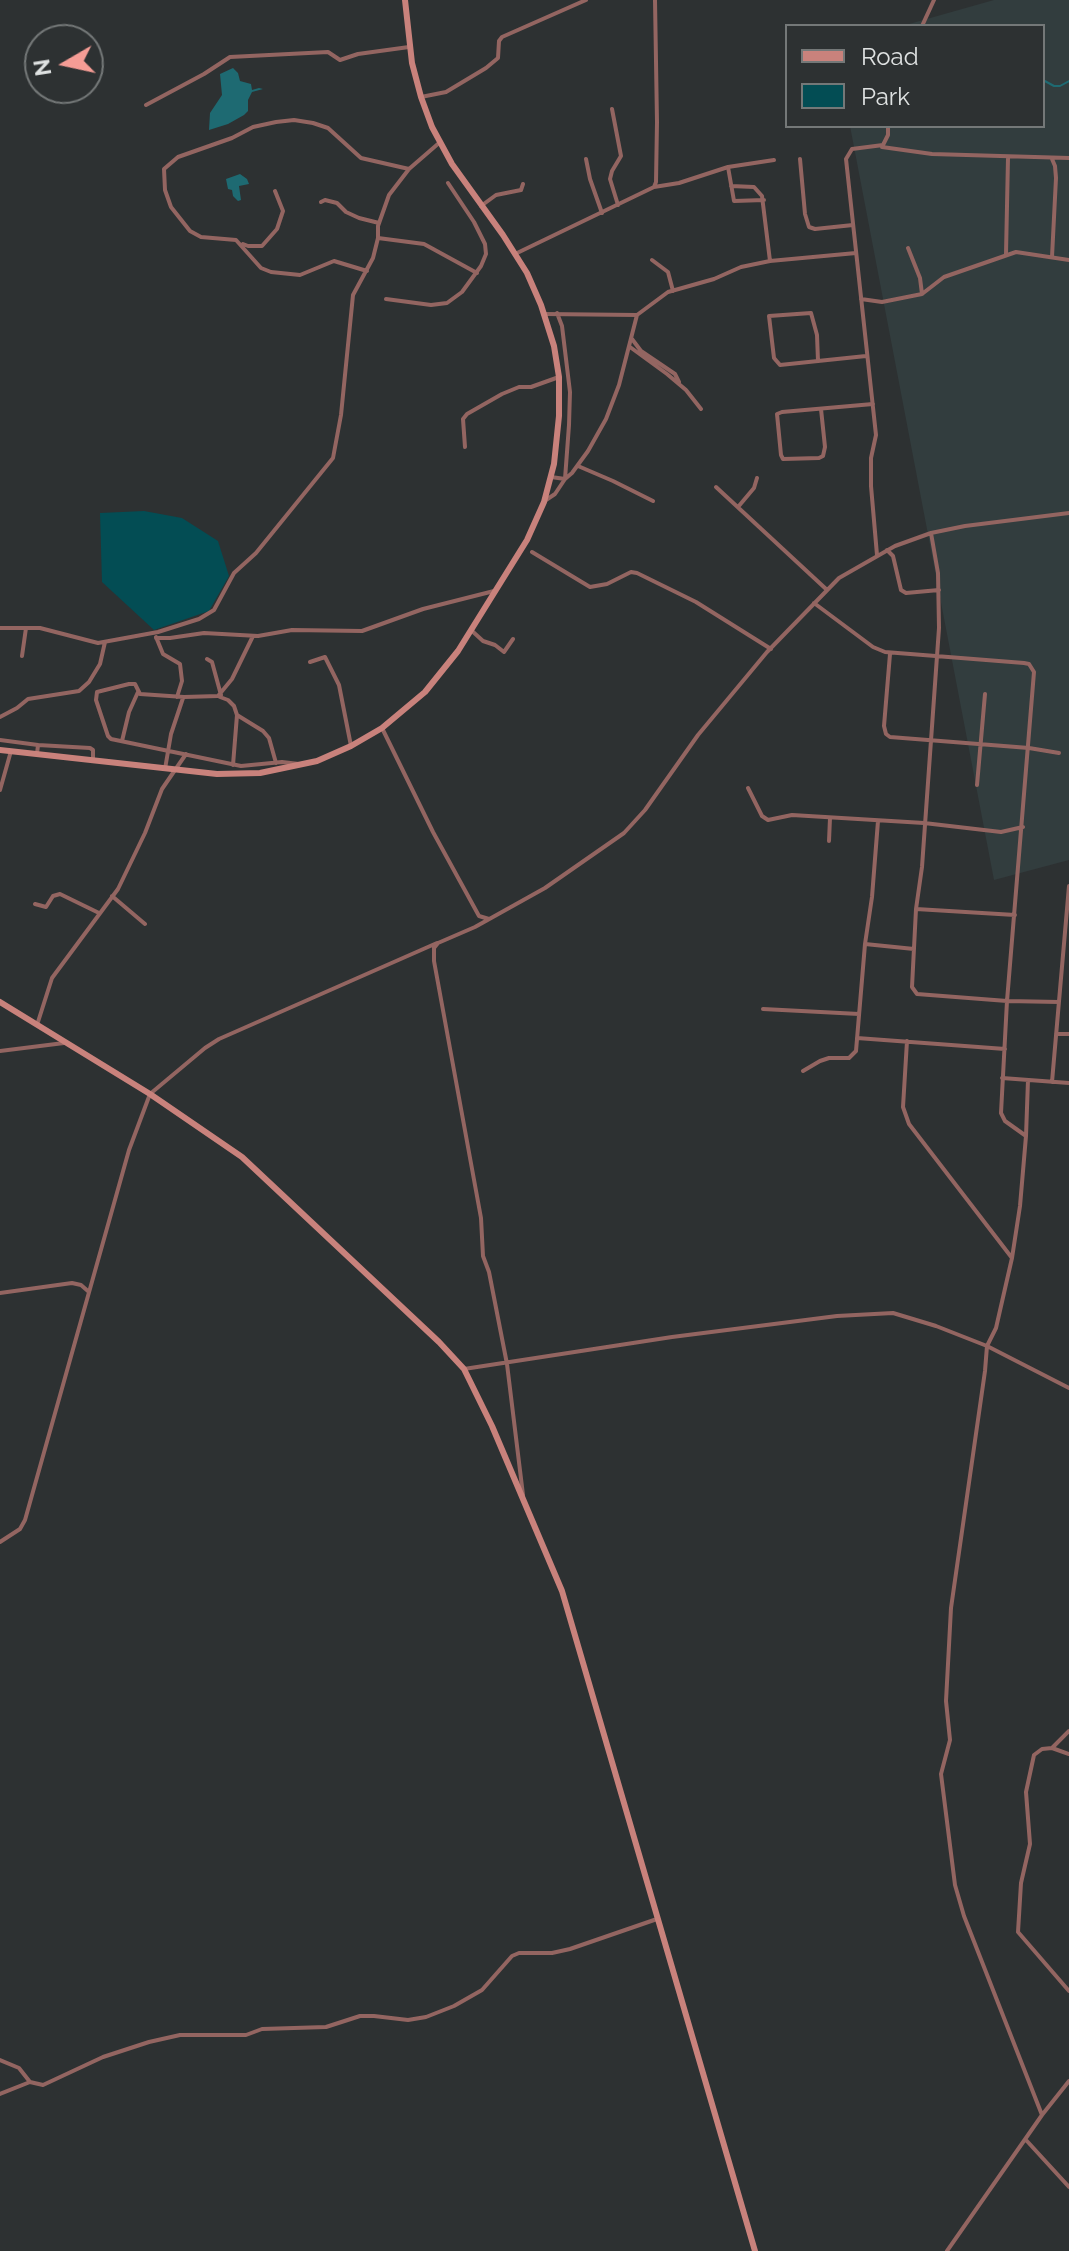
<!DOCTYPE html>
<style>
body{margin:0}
#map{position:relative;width:1069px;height:2251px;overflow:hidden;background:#2d3132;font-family:Raleway,sans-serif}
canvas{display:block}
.legend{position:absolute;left:785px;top:24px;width:260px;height:104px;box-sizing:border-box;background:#2d3132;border:2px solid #747878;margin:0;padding:10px 14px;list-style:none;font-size:24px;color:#dfe2e2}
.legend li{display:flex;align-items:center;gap:16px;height:40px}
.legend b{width:40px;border:2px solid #747878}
.north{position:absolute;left:24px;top:24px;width:80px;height:80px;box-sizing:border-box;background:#2d3132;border:2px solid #747878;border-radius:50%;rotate:261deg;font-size:22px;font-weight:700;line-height:32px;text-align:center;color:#dfe2e2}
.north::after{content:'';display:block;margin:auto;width:28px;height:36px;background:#f59c95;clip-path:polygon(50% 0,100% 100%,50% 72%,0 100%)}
</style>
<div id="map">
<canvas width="1069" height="2251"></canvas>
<ul class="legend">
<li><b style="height:10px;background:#c9827c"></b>Road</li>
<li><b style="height:22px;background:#034d54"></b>Park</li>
</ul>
<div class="north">N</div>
</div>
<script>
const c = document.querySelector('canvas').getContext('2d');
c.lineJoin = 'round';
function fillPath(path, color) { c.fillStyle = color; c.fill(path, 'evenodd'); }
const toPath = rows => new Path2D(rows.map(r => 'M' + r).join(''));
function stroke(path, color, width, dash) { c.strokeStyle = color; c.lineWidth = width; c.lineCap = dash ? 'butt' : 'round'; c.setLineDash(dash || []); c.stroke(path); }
fillPath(toPath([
 [994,0,1069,0,1069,860,994,880,850,126,1043,126,1043,26,902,26]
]), '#323d3e');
fillPath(toPath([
 [144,511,182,518,218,541,229,576,209,611,154,630,102,582,100,513]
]), '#034d54');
fillPath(toPath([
 [233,68,238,73,240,81,251,84,252,90,259,88,263,89,252,92,248,100,248,111,244,115,228,124,209,130,210,113,222,95,220,74],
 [240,174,247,179,249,184,239,186,241,200,238,201,233,196,232,190,228,189,226,179]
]), '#1e6a72');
stroke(toPath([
 [1043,80,1054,86,1060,86,1069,81]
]), '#1e6a72', 2);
stroke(toPath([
 [922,26,934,0],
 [421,97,446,92,486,68,498,58,499,41,502,37,586,0],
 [146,105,204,74,230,57,328,52,340,60,358,54,409,47],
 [612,109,621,156,612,171,610,179,618,205],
 [882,147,932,154,1069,158],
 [586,159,590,179,602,213],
 [800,159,805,214,809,227,815,229,853,225],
 [1052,159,1055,166,1056,178,1052,257],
 [728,167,734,201,764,200],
 [731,186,754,187,762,196,770,261],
 [654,187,656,182,657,122,655,0],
 [321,202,325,200,337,203,346,212,359,218,379,223],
 [481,206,496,195,521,190,523,184],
 [378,238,424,244,477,273],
 [243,244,248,246,262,246,277,229,283,211,275,191],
 [908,248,920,278,922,294],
 [515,254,654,187,679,183,728,167,774,160],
 [1006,254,1008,158],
 [652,260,668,272,673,291],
 [367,271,334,261,300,275,271,272,261,268,236,240,201,237,190,231,171,207,165,190,164,169,178,157,232,138,253,127,276,122,294,120,313,123,328,128,361,158,409,169],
 [386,299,431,305,447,303,462,292,481,266,486,254,485,244,474,222,448,183],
 [861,299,882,302,922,294,944,277,1016,252,1069,260],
 [544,314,637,315,668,292,714,279,741,267,770,261,856,253],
 [632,339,641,351,675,374,679,382],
 [630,347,667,374,686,390,701,409],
 [818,361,817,335,811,313,769,316,774,358,780,365,818,361,866,356],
 [821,409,825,447,823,456,819,458,783,459,781,455,777,414,782,412,873,404],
 [465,447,463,419,467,414,502,394,519,387,531,387,559,377],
 [578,466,613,481,653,501],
 [551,477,565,479,572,473,588,451,606,419,619,385,637,315],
 [716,487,826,589],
 [546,500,555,494,565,479,569,425,570,392,562,326,557,313],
 [738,507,754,488,757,478],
 [931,533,938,573,939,628,922,867,916,909,912,987,917,994,1007,1001,1059,1002],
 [887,550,893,556,901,590,906,593,939,590],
 [532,552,590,587,607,584,631,572,637,573,696,602,771,649],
 [877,555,871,486,871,458,876,435,846,159,852,149,883,145,888,135,888,126],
 [814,603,873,647,885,652,1024,663,1029,664,1034,672,1007,1001,1001,1113,1005,1121,1026,1136],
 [0,628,40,628,98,643,158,632,199,619,214,610,234,573,256,553,333,458,341,415,353,295,373,258,378,238,378,226,389,195,409,169,439,143],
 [471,630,483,641,495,645,504,652,513,639],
 [253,636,232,679,218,696,184,697,140,694,135,684,129,684,97,692,96,700,108,736,111,739,241,766,282,762,299,764],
 [156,637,163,654,180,664,182,681,177,697],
 [156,638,170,638,204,633,258,636,292,630,362,631,423,609,494,591],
 [890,654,884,726,886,734,890,737,1029,748,1059,753],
 [22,656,26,628],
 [207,659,212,662,221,695],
 [310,662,325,657,339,685,351,746],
 [220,697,228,700,234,706,237,715,233,765],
 [237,715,263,731,269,738,276,763],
 [0,717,17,708,28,699,79,691,89,682,100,664,105,642],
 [382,728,433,832,479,916,489,919],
 [0,740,38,745],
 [122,741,129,712,138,692],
 [37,754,38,745,90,748,93,750,93,761],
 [165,769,171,734,183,698],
 [977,785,985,694],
 [748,788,762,816,768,820,792,815,924,823,1001,832,1023,827],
 [0,790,11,751],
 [829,841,830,818],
 [112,896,145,924],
 [35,904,46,907,53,896,60,894,99,913],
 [916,909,1015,915],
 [865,944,914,949],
 [763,1009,859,1014],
 [37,1025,52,978,118,889,145,833,162,789,186,754],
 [1056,1034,1069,1034],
 [857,1038,1005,1049],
 [907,1041,903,1107,909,1124,1012,1258],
 [0,1051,64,1043],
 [803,1071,820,1061,829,1058,849,1058,856,1051,865,944,872,897,878,821],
 [1002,1078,1069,1083],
 [1028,1080,1026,1136,1020,1206,1012,1258,996,1328,987,1346,985,1371,951,1608,946,1701,950,1740,941,1774,955,1885,964,1916,1042,2115],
 [1052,1082,1069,886],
 [0,1293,72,1283,81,1285,89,1292],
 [464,1369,672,1337,837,1316,893,1313,936,1326,987,1346,1069,1388],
 [523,1495,507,1364,489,1272,483,1256,481,1218,434,961,434,948,438,943,475,927,545,888,624,833,645,810,698,735,767,652,839,578,895,546,931,533,965,526,1069,513],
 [0,1542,20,1529,25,1520,129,1150,150,1094,205,1048,219,1039,437,943],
 [1052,1748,1069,1731],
 [1069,1754,1052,1748,1042,1749,1034,1755,1026,1792,1030,1844,1021,1883,1018,1932,1069,1991],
 [0,2060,19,2068,30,2082,43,2085,103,2057,149,2042,180,2035,246,2035,262,2029,326,2027,360,2016,374,2016,408,2020,426,2017,454,2006,482,1990,512,1956,519,1953,552,1953,570,1949,657,1919],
 [0,2094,30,2082],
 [1026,2140,1069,2187],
 [947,2251,1042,2115,1069,2081]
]), '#936561', 4);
stroke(toPath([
 [0,750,217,774,260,773,317,761,351,746,382,728,425,692,458,651,527,540,544,502,554,464,559,416,559,377,554,346,541,305,527,273,503,235,452,164,432,127,421,97,412,63,405,0],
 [0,1002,150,1094,242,1157,439,1342,464,1369,492,1426,562,1591,755,2251]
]), '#c9827c', 6);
</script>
